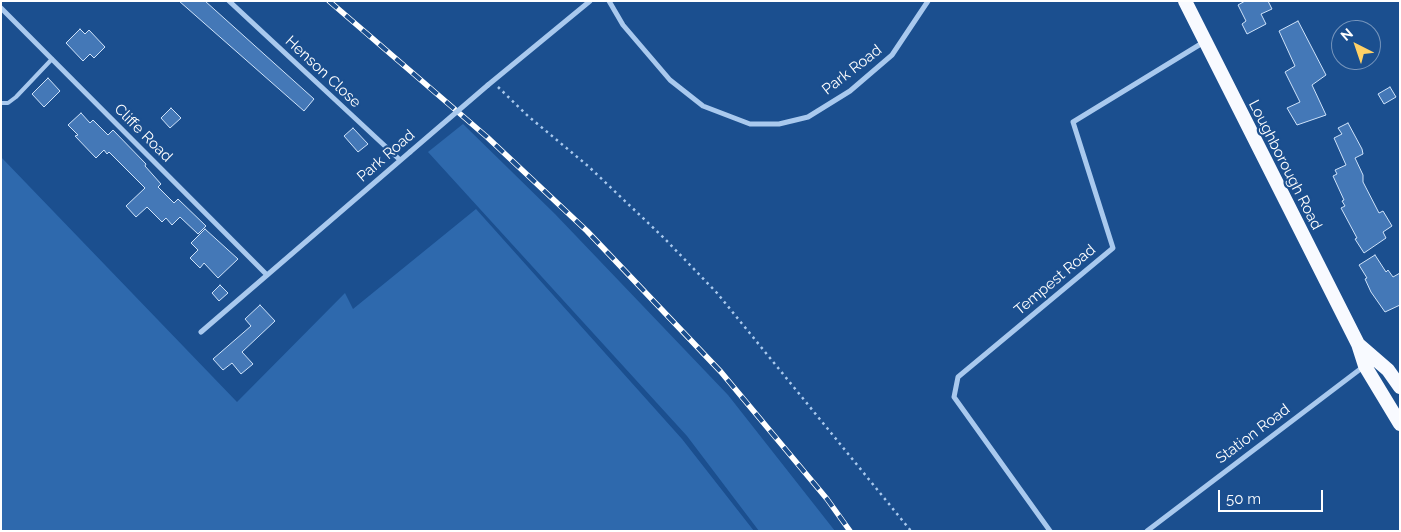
<!DOCTYPE html>
<style>
body{margin:0}
#map{position:relative;width:1401px;height:532px;overflow:hidden;background:#1b4f8f;font-family:Raleway,sans-serif}
canvas{display:block}
.frame{position:absolute;inset:0;border:2px solid #fff;pointer-events:none}
.north{position:absolute;left:1331px;top:20px;width:50px;height:50px;box-sizing:border-box;background:#1b4f8f;border:1px solid #7695bc;border-radius:50%;rotate:319deg;font-size:14px;font-weight:700;line-height:20px;text-align:center;color:#fff}
.north::after{content:'';display:block;margin:auto;width:18px;height:22px;background:#ffd166;clip-path:polygon(50% 0,100% 100%,50% 72%,0 100%)}
.scale{position:absolute;left:1218px;top:490px;width:105px;height:22px;box-sizing:border-box;border:2px solid #fff;border-top:0;padding-left:6px;font-size:15px;line-height:18px;white-space:nowrap;color:#fff;-webkit-text-stroke:4px #1b4f8f;paint-order:stroke}
</style>
<div id="map">
<canvas width="1401" height="532"></canvas>
<div class="frame"></div>
<div class="north">N</div>
<div class="scale">50 m</div>
</div>
<script>
const c = document.querySelector('canvas').getContext('2d');
c.lineJoin = 'round';
function fillPath(path, color) { c.fillStyle = color; c.fill(path, 'evenodd'); }
const toPath = rows => new Path2D(rows.map(r => 'M' + r).join(''));
function stroke(path, color, width, dash) { c.strokeStyle = color; c.lineWidth = width; c.lineCap = dash ? 'butt' : 'round'; c.setLineDash(dash || []); c.stroke(path); }
function label(font, color, halo, rows, align = 'center') {
  c.font = font + ' Raleway,sans-serif'; c.lineWidth = 4.5; c.setLineDash([]); c.textBaseline = 'middle'; c.strokeStyle = halo; c.fillStyle = color; for (const [text, x, y, turn = 0] of rows) {
    c.save(); c.translate(x, y); c.rotate((+turn || 0) * Math.PI / 180); c.textAlign = isNaN(turn) ? turn : align; if (halo) c.strokeText(text, 0, 0); c.fillText(text, 0, 0); c.restore();
  }
}
fillPath(toPath([
 [463,124,555,214,728,395,835,531,759,531,687,436,428,152],
 [1,157,237,402,345,293,353,309,476,209,682,439,754,531,1,531]
]), '#2e69ad');
const building = toPath([
 [179,1,205,1,314,99,304,111,179,1],
 [1245,1,1268,1,1272,9,1261,14,1266,24,1247,34,1242,24,1246,21,1238,5,1245,1],
 [1298,21,1326,75,1312,85,1326,115,1297,125,1287,108,1300,102,1285,72,1295,66,1279,31,1298,21],
 [80,29,85,34,89,30,105,47,94,58,90,54,83,61,66,43,80,29],
 [48,78,60,91,44,107,32,94,48,78],
 [1390,87,1396,97,1384,104,1378,94,1390,87],
 [171,108,181,118,170,128,161,118,171,108],
 [81,113,90,123,93,120,108,135,113,130,146,164,145,166,161,184,158,187,174,203,178,199,206,226,198,234,180,217,172,225,166,218,162,222,147,207,136,217,126,206,145,188,109,152,107,154,104,150,96,158,75,136,78,135,68,125,81,113],
 [1348,123,1362,149,1363,154,1355,158,1363,175,1363,182,1379,213,1383,211,1392,226,1383,232,1386,238,1364,253,1355,239,1357,238,1341,208,1345,206,1342,201,1344,200,1333,176,1337,174,1335,170,1346,165,1334,138,1342,134,1338,128,1348,123],
 [353,128,368,144,358,152,344,136,353,128],
 [205,229,238,259,218,278,204,263,200,268,190,258,198,250,191,243,205,229],
 [1375,255,1386,272,1388,270,1393,277,1400,273,1400,305,1385,312,1371,292,1365,279,1367,278,1359,265,1375,255],
 [220,285,228,293,219,301,212,293,220,285],
 [260,305,275,321,242,352,253,364,241,374,232,363,223,370,213,359,251,326,245,319,260,305]
]);
fillPath(building, '#4478b7');
stroke(building, '#cfe3fa', 1);
stroke(toPath([
 [498,87,528,116,588,166,664,238,717,293,911,531]
]), '#a9c9ee', 2.5, [2.5, 4]);
stroke(toPath([
 [1,103,8,103,16,97,52,59]
]), '#a9c9ee', 4);
stroke(toPath([
 [229,1,400,160],
 [609,1,623,25,670,80,703,106,750,124,779,124,808,117,850,91,892,55,928,1],
 [1,8,267,275],
 [488,85,590,1],
 [201,332,410,152],
 [1050,531,954,397,958,377,1113,248,1073,122,1204,42],
 [1147,531,1363,367]
]), '#a9c9ee', 5);
stroke(toPath([
 [1185,1,1358,344,1365,366,1400,424],
 [1358,344,1388,370,1400,387]
]), '#f8faff', 14);
const rail = toPath([
 [329,1,487,137,587,231,721,372,827,499,850,531]
]);
stroke(rail, '#fff', 5.5);
stroke(rail, '#1b4f8f', 4, [11]);
stroke(toPath([
 [410,152,488,85]
]), '#a9c9ee', 5);
label('15px', '#fff', '#1b4f8f', [
 ["Park Road",852,70,-38],
 ["Henson Close",323,72,43],
 ["Cliffe Road",143,133,45],
 ["Park Road",386,156,-41],
 ["Loughborough Road",1285,165,63],
 ["Tempest Road",1055,280,-40],
 ["Station Road",1253,434,-37]
]);
</script>
